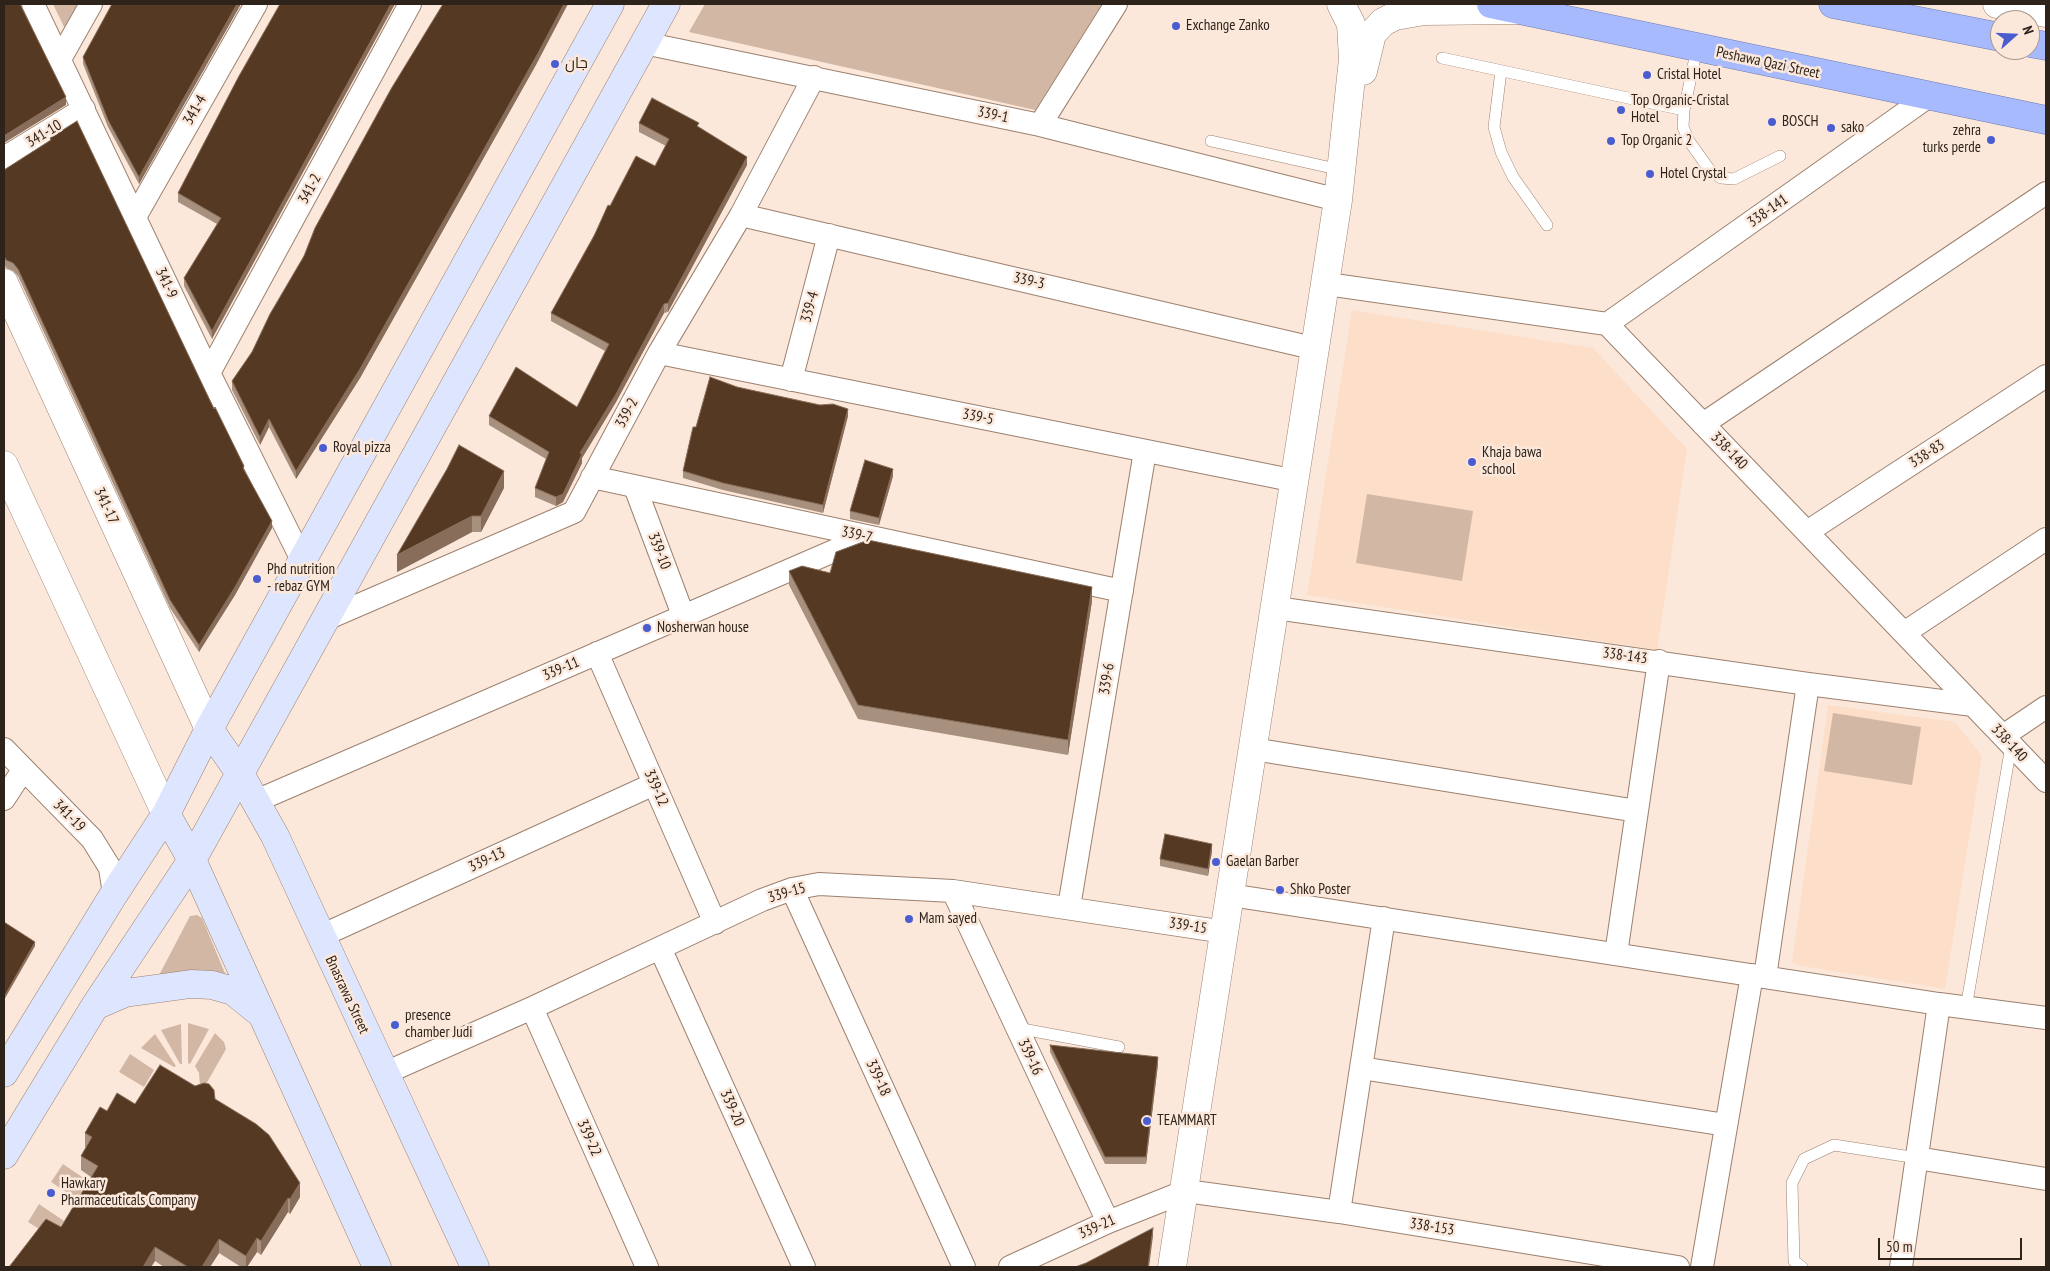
<!DOCTYPE html>
<meta charset="utf-8">
<style>
body{margin:0}
#map{position:relative;width:2050px;height:1271px;overflow:hidden;background:#fbe8db;font-family:"PT Sans Narrow",sans-serif}
canvas{display:block}
.frame{position:absolute;inset:0;border:5px solid #2e231b;pointer-events:none}
.north{position:absolute;left:1990px;top:10px;width:50px;height:50px;box-sizing:border-box;background:#fbe8db;border:1px solid #a9998e;border-radius:50%;rotate:70deg;font-size:14px;font-weight:700;line-height:20px;text-align:center;color:#2e231b}
.north::after{content:'';display:block;margin:auto;width:18px;height:22px;background:#495dd1;clip-path:polygon(50% 0,100% 100%,50% 72%,0 100%)}
.scale{position:absolute;left:1878px;top:1238px;width:144px;height:22px;box-sizing:border-box;border:2px solid #2e231b;border-top:0;padding-left:6px;font-size:15px;line-height:18px;white-space:nowrap;color:#2e231b;-webkit-text-stroke:4px #fbe8db;paint-order:stroke}
</style>
<div id="map">
<canvas width="2050" height="1271"></canvas>
<div class="frame"></div>
<div class="north">N</div>
<div class="scale">50 m</div>
</div>
<script>
const c = document.querySelector('canvas').getContext('2d');
c.lineJoin = 'round';
function fillPath(path, color) { c.fillStyle = color; c.fill(path, 'evenodd'); }
const toPath = rows => new Path2D(rows.map(r => 'M' + r).join(''));
function stroke(path, color, width, dash) { c.strokeStyle = color; c.lineWidth = width; c.lineCap = dash ? 'butt' : 'round'; c.setLineDash(dash || []); c.stroke(path); }
function label(font, color, halo, rows, align = 'center') {
  c.font = font + ' "PT Sans Narrow",Cairo,sans-serif'; c.lineWidth = 5; c.setLineDash([]); c.textBaseline = 'middle'; c.strokeStyle = halo; c.fillStyle = color; for (const [text, x, y, turn = 0] of rows) {
    c.save(); c.translate(x, y); c.rotate((+turn || 0) * Math.PI / 180); c.textAlign = isNaN(turn) ? turn : align; if (halo) c.strokeText(text, 0, 0); c.fillText(text, 0, 0); c.restore();
  }
}
fillPath(toPath([
 [1352,310,1593,348,1687,449,1657,650,1307,595],
 [1828,705,1955,722,1982,756,1945,989,1796,965,1792,962]
]), '#fcdec9');
fillPath(toPath([
 [53,4,83,4,67,33],
 [705,4,1102,4,1035,110,689,32],
 [1367,494,1473,511,1462,581,1356,563],
 [1833,713,1921,727,1912,785,1824,771],
 [197,915,202,918,227,978,156,981,190,916],
 [188,1023,209,1029,190,1064,188,1063],
 [181,1024,182,1064,180,1064,161,1030],
 [215,1033,224,1042,226,1049,205,1086,200,1086,199,1073,195,1066],
 [155,1034,176,1066,174,1067,141,1048],
 [130,1054,154,1070,144,1087,119,1072],
 [63,1164,88,1181,77,1199,51,1182],
 [39,1204,64,1221,53,1238,28,1222]
]), '#d2b7a5');
const service = toPath([
 [1697,48,1684,110,1683,127,1689,141,1709,169,1721,178,1734,179,1780,156],
 [1442,58,1684,110],
 [1501,71,1494,127,1501,152,1513,177,1547,225],
 [1211,141,1341,170],
 [1966,1008,2011,746],
 [1017,1028,1119,1047],
 [1802,1267,1794,1261,1792,1183,1804,1159,1834,1145,1917,1158]
]);
const minor = toPath([
 [33,4,209,373,302,560],
 [644,43,1040,125,1338,200],
 [60,59,91,4],
 [1040,125,1116,4],
 [4,158,84,109],
 [741,215,1317,349],
 [135,217,256,4],
 [1327,284,1607,324,2046,781],
 [1607,324,1929,96],
 [659,353,1296,481],
 [209,373,410,4],
 [791,380,829,235],
 [1703,424,2046,193],
 [592,477,1122,591],
 [635,487,683,615],
 [1807,532,2046,376],
 [1276,608,1808,684,1973,705],
 [324,620,574,512,659,353,741,215,814,77],
 [1904,633,2046,539],
 [597,653,715,923],
 [2003,736,2046,707],
 [4,749,92,839,110,868,114,894],
 [1253,749,1637,811],
 [4,799,23,770],
 [256,801,866,537],
 [792,889,964,1267],
 [953,891,1108,1222],
 [1230,895,1939,1004,2046,1018],
 [1069,907,1145,451],
 [321,936,654,784],
 [660,948,804,1267],
 [1616,954,1659,661],
 [1765,977,1808,684],
 [532,1008,647,1267],
 [1361,1068,1726,1125],
 [383,1074,532,1008,762,900,792,889,819,884,953,891,1225,932],
 [1917,1158,2046,1179],
 [1339,1212,1384,918],
 [1010,1267,1108,1222,1186,1191,1339,1212,1678,1267],
 [1702,1267,1752,975],
 [1901,1267,1939,1004]
]);
const tertiary = toPath([
 [1997,4,2046,13],
 [1363,71,1372,34,1383,22,1395,16,1424,11,1516,10],
 [4,283,209,729],
 [4,465,166,814],
 [1172,1267,1338,200,1353,59,1351,24,1341,4]
]);
const secondary = toPath([
 [209,729,239,772,275,836,475,1267],
 [166,814,192,860,377,1267],
 [95,1006,125,993,191,984,212,985,233,991,259,1012],
 [4,1073,114,894,166,814,209,729,610,4],
 [4,1155,95,1006,192,860,666,4]
]);
const trunk = toPath([
 [1491,4,2046,120],
 [1833,4,2000,37],
 [2030,43,2046,46]
]);
stroke(service, '#9d816e', 12);
stroke(minor, '#9d816e', 24);
stroke(tertiary, '#9d816e', 29);
stroke(secondary, '#9d816e', 29);
stroke(trunk, '#6f7aae', 29);
stroke(service, '#fff', 11);
stroke(minor, '#fff', 22);
stroke(tertiary, '#fff', 28);
stroke(secondary, '#dee5fe', 28);
stroke(trunk, '#a8bafe', 28);
fillPath(toPath([
 [112,4,241,4,139,184,108,127,83,64,83,57],
 [537,63,360,378,296,479,269,427,260,445,232,390,232,381,252,352,304,256],
 [239,76,212,339,184,286,184,278,217,224,178,202,178,193],
 [639,123,699,127,747,165,668,312,664,313,616,402,582,458,582,463,563,502,556,506,535,497,535,488,546,459,489,425,489,416,577,407,605,351,551,321,551,313,610,206,655,166,666,146,639,132],
 [50,138,244,471,272,528,235,595,199,652,170,608,18,276,13,271,6,268,4,263,4,170,50,140],
 [737,387,848,416,823,513,723,490,683,478,683,471,696,427],
 [893,476,879,525,850,519,850,511],
 [504,488,481,532,472,532,397,572],
 [789,571,830,573,1092,601,1068,755,858,719,789,585],
 [1212,851,1208,876,1160,866,1160,859],
 [1050,1045,1158,1064,1146,1164,1105,1164,1050,1052],
 [215,1099,300,1197,290,1214,288,1212,261,1255,257,1252,247,1267,241,1267,219,1253,210,1267,164,1267,155,1261,151,1267,9,1267,61,1227,91,1177,81,1170,81,1156,86,1147,85,1147,85,1133,107,1111,135,1104]
]), '#a8907e');
fillPath(toPath([
 [237,4,241,4,139,184,139,177],
 [391,4,395,4,212,339,212,331],
 [564,4,568,4,537,63,360,378,296,479,296,471],
 [66,97,66,105,4,143,4,136],
 [747,157,747,165,668,312,668,303],
 [664,304,664,313,616,402,582,458,582,463,563,502,556,506,556,497,580,453],
 [848,409,848,416,823,513,823,505],
 [269,419,269,427,260,445,260,437],
 [893,469,893,476,879,525,879,518],
 [504,471,504,488,481,532,481,516],
 [472,516,472,532,397,572,397,555],
 [272,521,272,528,235,595,199,652,199,645],
 [1092,587,1092,601,1068,755,1068,740],
 [1212,844,1212,851,1208,876,1208,869],
 [35,942,35,946,4,1000,4,997],
 [1158,1057,1158,1064,1146,1164,1146,1157],
 [300,1183,300,1197,290,1214,290,1199],
 [288,1198,288,1212,261,1255,261,1241],
 [1153,1228,1153,1236,1149,1267,1148,1267],
 [257,1238,257,1252,247,1267,246,1267,246,1256],
 [219,1239,219,1253,210,1267,202,1267],
 [155,1247,155,1261,151,1267,143,1267]
]), '#886e5a');
const building = toPath([
 [4,4,20,4,66,97,4,136,4,4],
 [112,4,237,4,139,177,108,120,83,57,112,4],
 [280,4,391,4,212,331,184,278,221,218,178,193,239,76,280,4],
 [443,4,564,4,537,55,360,369,296,471,269,419,260,437,232,381,252,352,270,314,304,256,315,228,391,89,443,4],
 [652,98,699,123,697,126,747,157,668,303,664,304,616,394,580,453,582,454,563,494,556,497,535,488,549,452,489,416,516,367,577,407,609,344,551,313,594,236,608,205,610,206,636,156,655,166,669,139,639,123,652,98],
 [77,121,214,409,215,407,244,466,243,468,272,521,235,587,199,645,170,600,18,269,13,263,6,260,4,256,4,170,51,140,50,138,77,121],
 [710,377,737,387,792,399,820,405,833,404,848,409,823,505,723,483,683,471,693,427,696,427,710,377],
 [459,445,504,471,481,516,472,516,397,555,447,469,459,445],
 [865,460,893,469,879,518,850,511,865,460],
 [868,540,1092,587,1068,740,858,705,789,571,802,566,830,573,836,552,868,540],
 [1165,834,1212,844,1208,869,1160,859,1165,834],
 [4,922,35,942,4,997,4,922],
 [1050,1045,1158,1057,1146,1157,1105,1157,1050,1045],
 [160,1065,195,1086,204,1083,209,1084,214,1090,215,1099,256,1124,269,1135,300,1183,290,1199,288,1198,261,1241,257,1238,246,1256,219,1239,202,1267,188,1267,155,1247,143,1267,9,1267,46,1219,61,1227,98,1166,81,1156,92,1137,85,1133,100,1107,107,1111,117,1093,135,1104,160,1065],
 [1153,1228,1148,1267,1075,1267,1086,1263,1153,1228]
]);
fillPath(building, '#563922');
stroke(building, '#886e5a', 1);
for (const [x, y, r, color] of [
 [1176,26,5,"#495dd1"],
 [555,64,5,"#495dd1"],
 [1647,75,5,"#495dd1"],
 [1621,110,5,"#495dd1"],
 [1772,122,5,"#495dd1"],
 [1831,128,5,"#495dd1"],
 [1991,140,5,"#495dd1"],
 [1611,141,5,"#495dd1"],
 [1650,174,5,"#495dd1"],
 [323,448,5,"#495dd1"],
 [1472,462,5,"#495dd1"],
 [257,579,5,"#495dd1"],
 [647,628,5,"#495dd1"],
 [1216,862,5,"#495dd1"],
 [1280,890,5,"#495dd1"],
 [909,919,5,"#495dd1"],
 [395,1025,5,"#495dd1"],
 [1147,1121,5,"#495dd1"],
 [51,1193,5,"#495dd1"]
]) { const dot = new Path2D(); dot.arc(x, y, r, 0, 2 * Math.PI); c.fillStyle = color; c.fill(dot); stroke(dot, '#fbe8db', 2); }
label('15px', '#2e231b', '#fbe8db', [
 ["Exchange Zanko",1186,26],
 ["جان",565,64],
 ["Cristal Hotel",1657,75],
 ["Top Organic-Cristal",1631,101],
 ["Hotel",1631,118],
 ["BOSCH",1782,122],
 ["sako",1841,128],
 ["zehra",1981,131,"right"],
 ["turks perde",1981,148,"right"],
 ["Top Organic 2",1621,141],
 ["Hotel Crystal",1660,174],
 ["Royal pizza",333,448],
 ["Khaja bawa",1482,453],
 ["school",1482,470],
 ["Phd nutrition",267,570],
 ["- rebaz GYM",267,587],
 ["Nosherwan house",657,628],
 ["Gaelan Barber",1226,862],
 ["Shko Poster",1290,890],
 ["Mam sayed",919,919],
 ["presence",405,1016],
 ["chamber Judi",405,1033],
 ["TEAMMART",1157,1121],
 ["Hawkary",61,1184],
 ["Pharmaceuticals Company",61,1201]
], 'left');
label('15px', '#2e231b', '#fbe8db', [
 ["Peshawa Qazi Street",1768,63,12],
 ["341-4",195,110,-60],
 ["339-1",993,115,12],
 ["341-10",44,134,-31],
 ["341-2",310,189,-61],
 ["338-141",1768,211,-35],
 ["339-3",1029,281,13],
 ["341-9",166,283,65],
 ["339-4",810,307,-75],
 ["339-2",627,413,-62],
 ["339-5",978,417,11],
 ["338-140",1729,451,46],
 ["338-83",1927,454,-33],
 ["341-17",106,506,65],
 ["339-7",857,535,12],
 ["339-10",659,551,69],
 ["338-143",1625,656,8],
 ["339-11",561,669,-23],
 ["339-6",1107,679,-81],
 ["338-140",2009,743,47],
 ["339-12",656,788,66],
 ["341-19",69,816,45],
 ["339-13",487,860,-25],
 ["339-15",787,893,-16],
 ["339-15",1188,926,9],
 ["Bnasrawa Street",347,995,65],
 ["339-16",1030,1057,65],
 ["339-18",878,1078,65],
 ["339-20",732,1108,66],
 ["339-22",589,1138,66],
 ["339-21",1097,1227,-24],
 ["338-153",1432,1227,9]
]);
</script>
